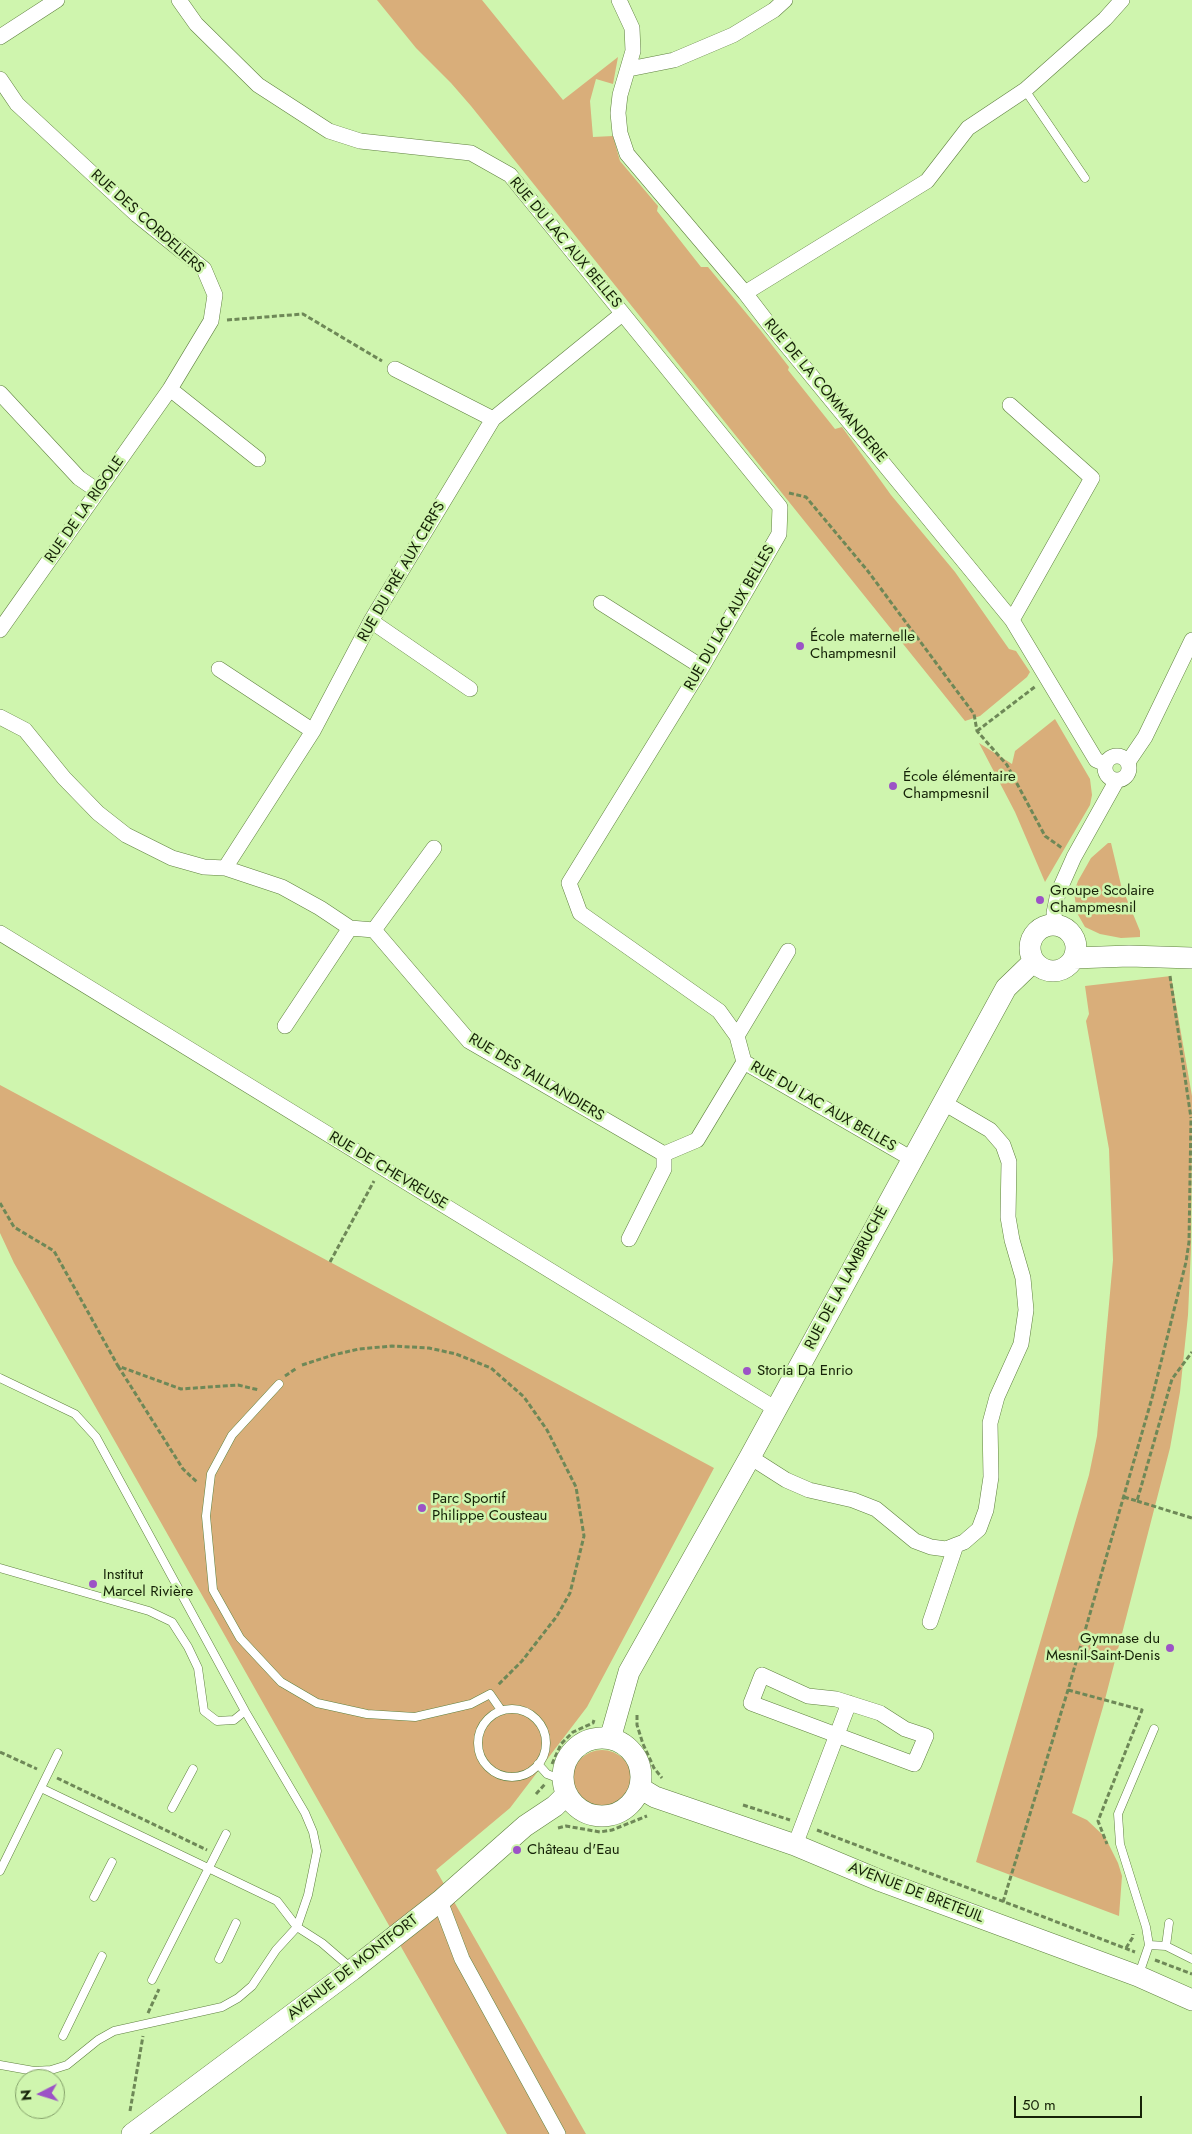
<!DOCTYPE html>
<meta charset="utf-8">
<style>
body{margin:0}
#map{position:relative;width:1192px;height:2134px;overflow:hidden;background:#cff5ae;font-family:Jost,sans-serif}
canvas{display:block}
.north{position:absolute;left:15px;top:2069px;width:50px;height:50px;box-sizing:border-box;background:#cff5ae;border:1px solid #85a16b;border-radius:50%;rotate:265deg;font-size:14px;font-weight:700;line-height:20px;text-align:center;color:#152207}
.north::after{content:'';display:block;margin:auto;width:18px;height:22px;background:#9c53c6;clip-path:polygon(50% 0,100% 100%,50% 72%,0 100%)}
.scale{position:absolute;left:1014px;top:2096px;width:128px;height:22px;box-sizing:border-box;border:2px solid #152207;border-top:0;padding-left:6px;font-size:15px;line-height:18px;white-space:nowrap;color:#152207;-webkit-text-stroke:4px #cff5ae;paint-order:stroke}
</style>
<div id="map">
<canvas width="1192" height="2134"></canvas>
<div class="north">N</div>
<div class="scale">50 m</div>
</div>
<script>
const c = document.querySelector('canvas').getContext('2d');
c.lineJoin = 'round';
function fillPath(path, color) { c.fillStyle = color; c.fill(path, 'evenodd'); }
const toPath = rows => new Path2D(rows.map(r => 'M' + r).join(''));
function stroke(path, color, width, dash) { c.strokeStyle = color; c.lineWidth = width; c.lineCap = dash ? 'butt' : 'round'; c.setLineDash(dash || []); c.stroke(path); }
function label(font, color, halo, rows, align = 'center') {
  c.font = font + ' Jost,sans-serif'; c.lineWidth = 5; c.setLineDash([]); c.textBaseline = 'middle'; c.strokeStyle = halo; c.fillStyle = color; for (const [text, x, y, turn = 0] of rows) {
    c.save(); c.translate(x, y); c.rotate((+turn || 0) * Math.PI / 180); c.textAlign = isNaN(turn) ? turn : align; if (halo) c.strokeText(text, 0, 0); c.fillText(text, 0, 0); c.restore();
  }
}
fillPath(toPath([
 [377,0,482,0,563,100,618,57,613,84,596,79,590,101,593,137,613,136,620,161,658,206,657,211,701,267,708,267,761,331,789,367,788,370,835,429,842,427,891,495,955,572,1009,649,1016,651,1030,672,1027,677,980,716,965,721,471,106,451,83,416,48],
 [1055,719,1090,779,1092,795,1090,805,1045,882,1015,812,979,743,1012,764,1015,751],
 [1108,843,1111,843,1121,885,1140,931,1140,937,1121,938,1100,934,1085,927,1077,913,1074,892,1078,881,1091,858],
 [1171,976,1192,1096,1191,1248,1188,1315,1180,1392,1170,1448,1103,1707,1072,1813,1087,1820,1105,1837,1118,1863,1122,1876,1119,1916,976,1862,1089,1475,1097,1436,1113,1260,1109,1149,1086,1021,1089,1014,1085,986],
 [0,1085,714,1468,587,1707,510,1808,436,1870,586,2134,507,2134,14,1263,0,1233],
 '572 1780a30 30 0 1 1 60 0a30 30 0 1 1-60 0Z'
]), '#d9ae7a');
const lane = toPath([
 [1025,90,1085,178],
 [0,1378,75,1414,96,1437,245,1711,305,1813,313,1832,317,1851,308,1895,297,1927,276,1950,252,1986,238,1998,222,2007,114,2031,98,2040,67,2065,51,2070,34,2071,0,2065],
 [279,1384,232,1435,211,1474,206,1516,213,1590,240,1638,281,1682,317,1703,367,1714,415,1717,471,1704,490,1694,501,1710],
 [0,1568,149,1611,172,1622,188,1647,198,1668,204,1711,217,1721,234,1720,245,1711],
 '478 1743a34 34 0 1 1 68 0a34 34 0 1 1-68 0Z',
 [538,1764,547,1774,563,1780],
 [41,1788,277,1901,297,1927,322,1943,351,1968],
 [172,1808,193,1769],
 [0,1871,58,1753],
 [94,1897,112,1862],
 [1149,1945,1166,1946,1192,1959],
 [1166,1946,1169,1923],
 [219,1959,236,1923],
 [1139,1974,1149,1945,1146,1927,1120,1844,1118,1814,1154,1729],
 [152,1980,226,1834],
 [63,2036,102,1956]
]);
const street = toPath([
 [179,0,196,24,258,85,329,131,360,141,471,153,510,175,780,507,779,534,702,667,569,883,580,913,719,1011,737,1036,744,1062,912,1159],
 [619,0,632,28,633,51,620,95,618,113,620,133,627,154,745,293,768,323,1012,620,1096,760,1105,764],
 [0,37,57,0],
 [629,69,674,60,733,35,774,10,785,0],
 [0,79,17,104,137,215,204,269,215,295,211,321,170,389,0,630],
 [745,293,927,181,968,128,1025,90,1105,19,1122,0],
 [395,369,493,419],
 [170,389,258,459],
 [0,393,79,478,98,491],
 [1010,405,1092,478,1012,620],
 [601,603,702,667],
 [371,621,470,689],
 [219,669,313,731],
 [0,717,25,730,64,778,98,813,126,835,172,858,204,867,225,868,282,887,320,908,350,928,374,930,469,1041,664,1154,697,1140,744,1062],
 '1105 768a12 12 0 1 1 24 0a12 12 0 1 1-24 0Z',
 [1128,762,1145,737,1192,640],
 [225,868,313,731,371,621,493,419,622,314],
 [1055,924,1054,913,1058,893,1074,857,1117,780],
 [374,930,434,848],
 [0,933,776,1409],
 [285,1026,350,928],
 [737,1036,788,951],
 [629,1239,664,1169,664,1154],
 [750,1457,786,1480,809,1490,853,1500,876,1509,915,1541,931,1547,946,1549,964,1542,979,1529,986,1510,991,1477,990,1423,997,1397,1021,1344,1026,1310,1023,1278,1012,1240,1008,1217,1009,1162,1003,1145,990,1130,944,1103],
 [930,1622,956,1545],
 [762,1675,808,1696,836,1699,880,1713,905,1729,926,1736,914,1764,751,1703,762,1675],
 [795,1845,849,1703],
 [440,1901,462,1959,558,2134]
]);
const secondary = toPath([
 '1030 948a23 23 0 1 1 46 0a23 23 0 1 1-46 0Z',
 [1074,958,1129,956,1192,958],
 '563 1777a39 39 0 1 1 78 0a39 39 0 1 1-78 0Z',
 [610,1739,629,1672,750,1457,1006,988,1034,961],
 [640,1788,655,1797,795,1845,881,1881,1138,1976,1192,2000],
 [132,2134,352,1970,440,1901,525,1826,555,1806,567,1794]
]);
stroke(lane, '#5f803f', 9);
stroke(street, '#5f803f', 16);
stroke(secondary, '#5f803f', 22);
stroke(toPath([
 [227,320,303,314,382,361],
 [789,493,806,497,867,570,974,714,977,731,1007,765,1045,836,1062,848],
 [977,731,1036,686],
 [1170,976,1191,1118],
 [0,1203,14,1227,54,1251,118,1366,181,1389,238,1385,259,1390],
 [330,1262,374,1181],
 [302,1365,333,1355,359,1349,392,1346,429,1348,456,1354,491,1368,524,1397,547,1430,576,1487,584,1536,570,1593,557,1616,522,1661,497,1686],
 [118,1366,183,1469,198,1483],
 [285,1376,297,1368],
 [1124,1497,1137,1501,1172,1379,1192,1352],
 [1137,1501,1192,1518],
 [1068,1690,1142,1710,1098,1821,1107,1844],
 [637,1715,637,1725,643,1744,654,1768,662,1778],
 [0,1752,37,1769],
 [552,1764,561,1744,573,1732,593,1723,594,1720],
 [57,1778,207,1850],
 [536,1794,545,1784],
 [743,1805,790,1820],
 [558,1828,566,1826,600,1832,612,1830,647,1816],
 [817,1830,1135,1952],
 [1003,1902,1068,1690,1152,1398,1186,1262,1189,1242,1191,1118],
 [1126,1948,1133,1937,1133,1934],
 [1155,1960,1192,1974],
 [148,2013,159,1989],
 [130,2111,143,2036]
]), '#6e8857', 3, [5, 2.5]);
stroke(lane, '#fff', 8);
stroke(street, '#fff', 15);
stroke(secondary, '#fff', 21);
for (const [x, y, r, color] of [
 [800,646,5,"#9c53c6"],
 [893,786,5,"#9c53c6"],
 [1040,900,5,"#9c53c6"],
 [747,1371,5,"#9c53c6"],
 [422,1508,5,"#9c53c6"],
 [93,1584,5,"#9c53c6"],
 [1170,1648,5,"#9c53c6"],
 [517,1850,5,"#9c53c6"]
]) { const dot = new Path2D(); dot.arc(x, y, r, 0, 2 * Math.PI); c.fillStyle = color; c.fill(dot); stroke(dot, '#cff5ae', 2); }
label('15px', '#152207', '#cff5ae', [
 ["RUE DES CORDELIERS",147,222,42],
 ["RUE DU LAC AUX BELLES",565,243,50],
 ["RUE DE LA COMMANDERIE",825,391,50],
 ["RUE DE LA RIGOLE",85,510,-55],
 ["RUE DU PRÉ AUX CERFS",402,572,-60],
 ["RUE DU LAC AUX BELLES",730,618,-60],
 ["RUE DES TAILLANDIERS",536,1078,31],
 ["RUE DU LAC AUX BELLES",823,1107,30],
 ["RUE DE CHEVREUSE",388,1171,31],
 ["RUE DE LA LAMBRUCHE",847,1278,-62],
 ["AVENUE DE BRETEUIL",916,1893,21],
 ["AVENUE DE MONTFORT",353,1968,-38]
]);
label('15px', '#152207', '#cff5ae', [
 ["École maternelle",810,637],
 ["Champmesnil",810,654],
 ["École élémentaire",903,777],
 ["Champmesnil",903,794],
 ["Groupe Scolaire",1050,891],
 ["Champmesnil",1050,908],
 ["Storia Da Enrio",757,1371],
 ["Parc Sportif",432,1499],
 ["Philippe Cousteau",432,1516],
 ["Institut",103,1575],
 ["Marcel Rivière",103,1592],
 ["Gymnase du",1160,1639,"right"],
 ["Mesnil-Saint-Denis",1160,1656,"right"],
 ["Château d'Eau",527,1850]
], 'left');
</script>
